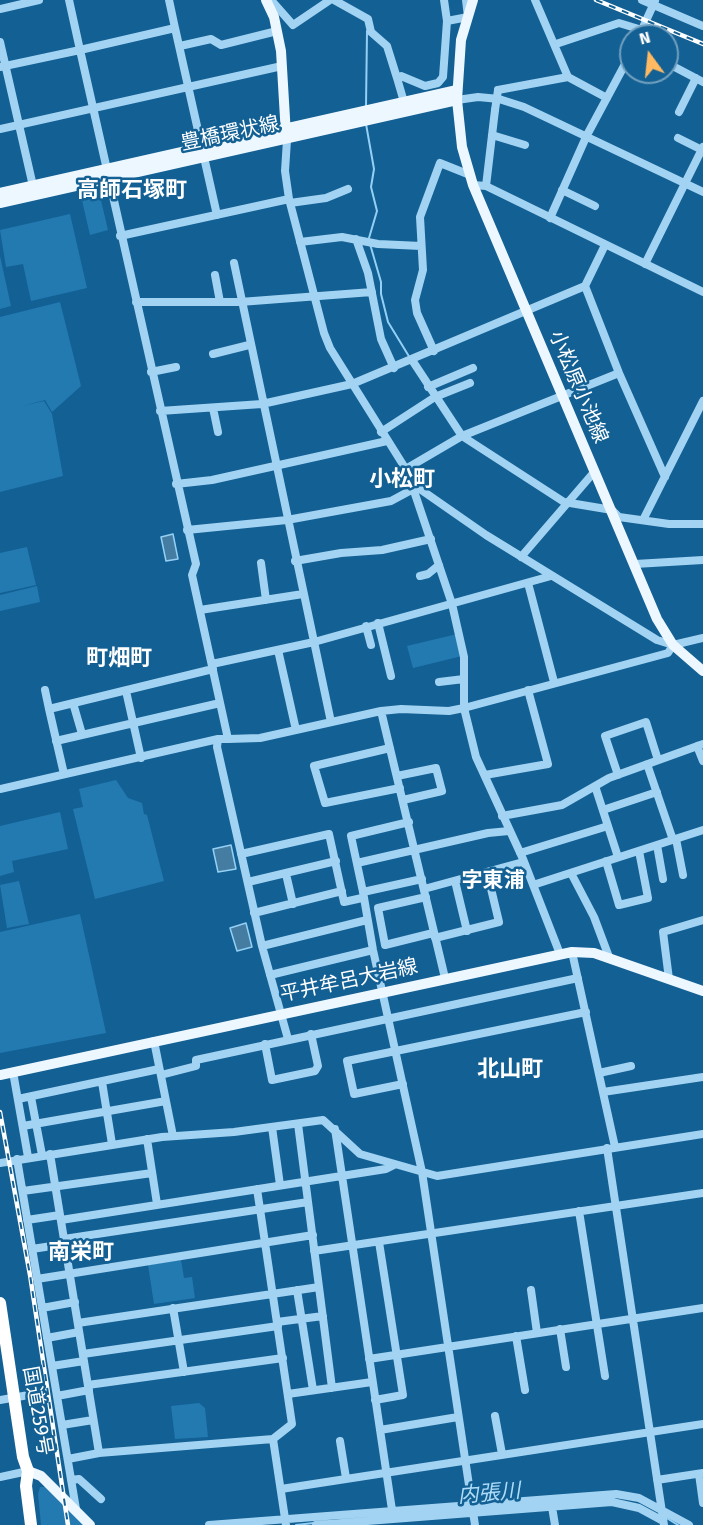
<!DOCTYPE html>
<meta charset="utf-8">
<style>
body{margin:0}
#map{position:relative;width:703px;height:1525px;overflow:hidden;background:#136094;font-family:"Fira Sans",sans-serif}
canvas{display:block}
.north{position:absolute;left:619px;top:24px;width:60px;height:60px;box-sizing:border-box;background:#136094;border:2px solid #71a0bf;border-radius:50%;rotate:345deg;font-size:16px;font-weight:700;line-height:24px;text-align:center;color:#fff}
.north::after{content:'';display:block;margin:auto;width:21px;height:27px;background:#ffb963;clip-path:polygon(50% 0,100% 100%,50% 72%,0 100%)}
</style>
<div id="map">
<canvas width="703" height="1525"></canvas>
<div class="north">N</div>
</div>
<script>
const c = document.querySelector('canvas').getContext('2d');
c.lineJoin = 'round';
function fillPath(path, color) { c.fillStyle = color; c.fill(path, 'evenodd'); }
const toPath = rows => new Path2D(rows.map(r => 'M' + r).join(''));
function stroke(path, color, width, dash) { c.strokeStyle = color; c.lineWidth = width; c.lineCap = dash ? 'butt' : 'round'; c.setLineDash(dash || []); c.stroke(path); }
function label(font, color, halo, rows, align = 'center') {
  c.font = font + ' "Fira Sans","Noto Sans JP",sans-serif'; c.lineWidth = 5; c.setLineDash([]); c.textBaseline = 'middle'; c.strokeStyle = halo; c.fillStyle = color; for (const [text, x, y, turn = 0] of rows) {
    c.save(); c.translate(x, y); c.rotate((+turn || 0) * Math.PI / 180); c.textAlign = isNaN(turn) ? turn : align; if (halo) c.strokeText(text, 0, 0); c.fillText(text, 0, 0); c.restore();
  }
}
fillPath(toPath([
 [99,192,108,230,90,235,81,196],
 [70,214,87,288,31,301,23,264,6,267,0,230],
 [0,256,11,306,0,309],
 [60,302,81,386,52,412,45,400,23,406,44,401,52,414,63,476,0,492,0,317],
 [27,547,36,585,0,593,0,553],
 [37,586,40,602,0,611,0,595],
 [457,634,462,656,413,668,407,646],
 [116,780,128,798,142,803,144,814,147,815,164,881,95,899,73,809,83,807,79,789],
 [60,812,68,849,12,861,14,872,0,876,0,826],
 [19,881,29,924,7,928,0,885],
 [80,914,106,1033,0,1053,0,932],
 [181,1260,184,1278,192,1277,195,1298,154,1304,148,1265],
 [199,1403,205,1408,208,1437,175,1439,171,1406],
 [40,1487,46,1487,84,1525,41,1525,38,1494]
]), '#227ab1');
const water = toPath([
 [173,534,178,559,166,561,161,537,173,534],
 [231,845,236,869,218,872,213,849,231,845],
 [246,923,252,947,237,951,230,928,246,923]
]);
fillPath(water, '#457ca1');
stroke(water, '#94d0f5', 1.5);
stroke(toPath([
 [366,106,367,31],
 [366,124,374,169,371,187,377,211,369,238],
 [370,244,381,282,381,294,388,322,410,358],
 [665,1517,678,1525],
 [296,1525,314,1523]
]), '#94d0f5', 2);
stroke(toPath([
 [69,0,80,50,175,28,217,215],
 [169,0,175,28],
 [271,0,293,25,330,0],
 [334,0,368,19,371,32,387,46,397,78],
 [444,0,447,21,468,17,466,0],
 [642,0,703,26],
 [0,9,39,0],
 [639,36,655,1],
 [0,42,33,186],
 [556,44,619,23,642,30],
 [180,46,211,39,221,45,277,31],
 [667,63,703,82],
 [0,67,80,50,196,564,192,575,228,739,218,739,217,747,262,946,288,1039],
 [568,77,607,98],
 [498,90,568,77,535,0],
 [457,100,478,97,499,99,524,107,703,192],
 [404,102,397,78,401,76,425,86,438,83,443,77,447,21],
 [679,112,696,78],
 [0,129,282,66],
 [492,135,525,145],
 [678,138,702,150],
 [287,140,285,171,289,199,324,333,330,348,417,487,486,535,657,640,673,645,703,638],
 [473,185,486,186,703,292],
 [486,186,495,110],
 [562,190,595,206],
 [290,203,326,198,348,189],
 [550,218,587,135,631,53],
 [120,236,289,199],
 [356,239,368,273,381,339,394,368],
 [300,242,342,237,378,244,421,246],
 [605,245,585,286,619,373,665,477],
 [234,263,331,722],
 [645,264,703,147],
 [215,275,220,302],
 [136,302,240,302,372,292],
 [434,351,417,313,415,300,423,270,420,217,440,163,470,175],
 [213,354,249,345],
 [412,360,462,436,564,502,612,510,619,517,669,524,703,524],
 [151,372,176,367],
 [428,387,473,368],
 [213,408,218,432],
 [160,411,262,404,352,384,585,286],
 [381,432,435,397,470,383],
 [404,470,462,436,619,373],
 [176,484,212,480,387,441],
 [414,491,452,604,464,657,464,708,476,757,523,859,560,954],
 [643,520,703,401],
 [187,530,287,520,391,501,417,487],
 [521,557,595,471],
 [295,561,341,553,382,550,431,539],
 [261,563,266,600],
 [635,564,703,560],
 [420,576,428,574,439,565],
 [528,583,554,682],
 [200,610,303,594],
 [378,623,391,676],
 [366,626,371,645],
 [278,650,296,730],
 [212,664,314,642,551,576],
 [439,682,464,679],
 [45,690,49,709],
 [126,691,141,758],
 [73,703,82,734],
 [381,711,445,978],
 [228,739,260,738,381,711,401,709,449,711,464,708,668,653,673,645],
 [56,741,220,703],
 [697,746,703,761],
 [390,748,314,766,325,803,400,788],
 [647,764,673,840],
 [64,774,49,709,213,669],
 [485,775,548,764,528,690],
 [618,775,605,736,646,722,658,760],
 [397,776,436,768,442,791,403,800],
 [595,786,618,857],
 [0,789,218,739],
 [603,810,657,792],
 [502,816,562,805,609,778,703,744],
 [409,822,351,836,363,892,422,879],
 [676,839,683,875],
 [657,845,663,879],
 [520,853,608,826],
 [241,854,329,834,344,902,362,898],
 [606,861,619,905,648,898,639,851],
 [357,863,488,833,509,831],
 [571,873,594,917,609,957],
 [286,874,293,904],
 [455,881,467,931],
 [248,882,336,861],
 [533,885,703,830],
 [424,889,523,862],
 [363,892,373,950,422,1172,475,1525],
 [426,897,378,908,385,945,433,933],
 [254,913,342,891],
 [435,938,499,922,487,872],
 [262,946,367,920],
 [572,952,615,1147],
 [270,975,373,950],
 [669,979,663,932,703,920],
 [154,1041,173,1136],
 [265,1044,272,1080,315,1071,318,1066,311,1034],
 [13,1072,28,1157],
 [599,1073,631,1066],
 [161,1075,196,1066,196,1060,578,978],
 [102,1082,112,1144],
 [403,1084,354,1094,347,1061,586,1012],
 [603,1092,703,1077],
 [31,1097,42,1155],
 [18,1099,159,1069],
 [298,1124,332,1388],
 [23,1126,166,1101],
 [272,1127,280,1185],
 [335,1129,392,1510],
 [147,1139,157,1204],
 [607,1148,664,1525],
 [50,1154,99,1453],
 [17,1159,76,1509],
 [0,1163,162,1137,234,1132,323,1120,360,1154,437,1176,703,1134],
 [23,1191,152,1173],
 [579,1211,605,1376],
 [27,1220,60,1215],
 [61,1220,386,1169,394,1165],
 [64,1239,308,1202],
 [32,1249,65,1244],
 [314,1251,703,1193],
 [37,1279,313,1235],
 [297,1290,313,1390],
 [531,1290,537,1333],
 [42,1308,75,1302],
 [173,1308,184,1372],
 [277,1322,323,1316],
 [78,1323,319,1287],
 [560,1329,566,1367],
 [516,1336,525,1390],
 [47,1338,79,1332],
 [83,1354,278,1326],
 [369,1359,703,1308],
 [52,1366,84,1361],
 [88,1385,283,1358],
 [288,1394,372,1382],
 [57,1396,89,1390],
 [0,1400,40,1393],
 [375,1400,403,1395,379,1242],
 [495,1416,502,1454],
 [62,1425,93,1420],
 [380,1430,458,1417],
 [273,1439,286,1525],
 [340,1441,346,1478],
 [68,1459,99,1453,273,1439,292,1424,257,1189],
 [699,1474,703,1503],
 [0,1477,28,1471],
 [71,1480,79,1479,101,1499],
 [657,1480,703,1473],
 [281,1489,703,1424],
 [552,1507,555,1525],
 [209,1525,616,1494,639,1498,689,1525],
 [316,1525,612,1502,639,1508,663,1521]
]), '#a2d3f2', 8);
stroke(toPath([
 [266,0,274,17,281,51,286,135],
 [473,0,461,40,457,100,462,147,473,185,657,619,673,645,703,671],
 [0,193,457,90],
 [0,203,457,100],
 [0,1075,572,952,594,953,703,991],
 [28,1471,41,1476,90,1525]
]), '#edf7ff', 10);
stroke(toPath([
 [0,1303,23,1457,28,1471,26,1486,31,1525]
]), '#fff', 12);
const rail = toPath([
 [596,0,703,44],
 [0,1112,30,1275,68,1525]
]);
stroke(rail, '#fff', 4.5);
stroke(rail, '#136094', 2, [7]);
stroke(toPath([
 [495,110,498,90]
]), '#a2d3f2', 8);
label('20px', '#fff', '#136094', [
 ["豊橋環状線",230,134,-12],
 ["小松原小池線",578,387,67],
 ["平井牟呂大岩線",349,981,-12],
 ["国道259号",37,1411,80]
]);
label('bold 21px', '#fff', '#136094', [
 ["字東浦",493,881]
]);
label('italic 21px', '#aedcf9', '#136094', [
 ["内張川",489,1494,-5]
]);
label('bold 22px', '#fff', '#136094', [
 ["高師石塚町",132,191],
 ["小松町",402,480],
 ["町畑町",119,659],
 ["北山町",510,1070],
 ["南栄町",81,1253]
]);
</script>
